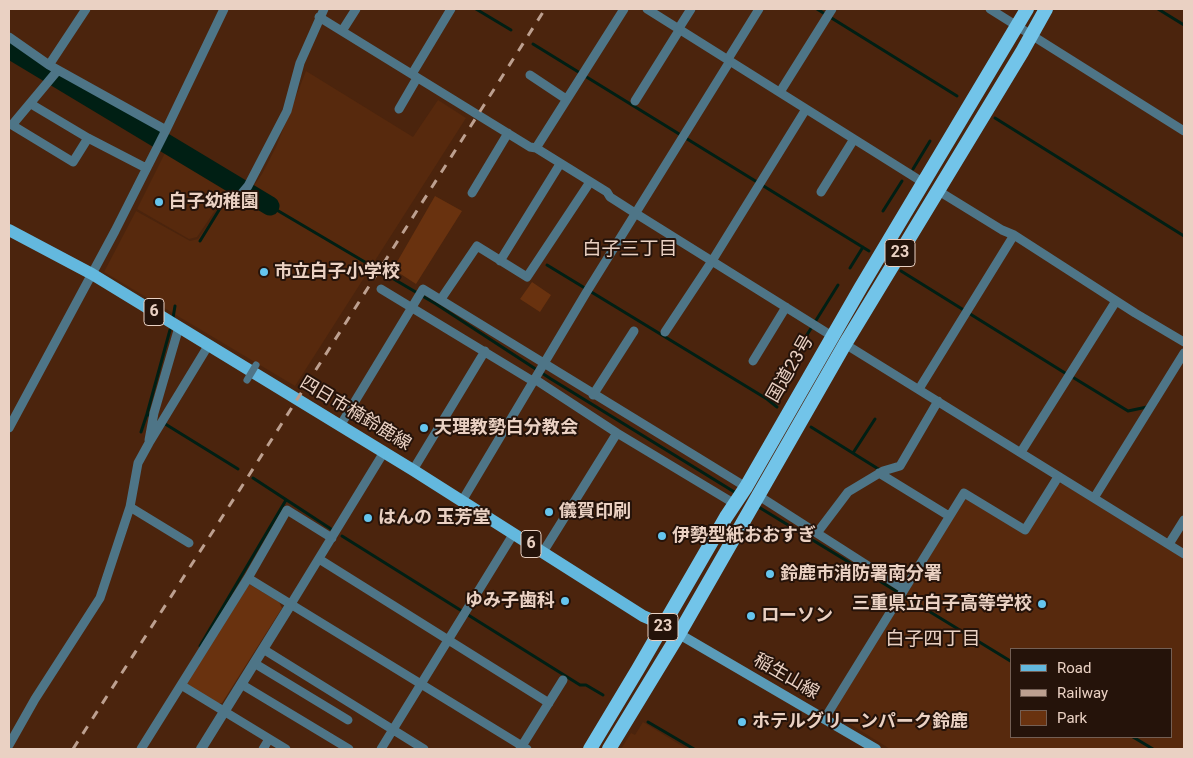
<!DOCTYPE html>
<meta charset="utf-8">
<style>
body{margin:0}
#map{position:relative;width:1193px;height:758px;overflow:hidden;background:#4b240d;font-family:Roboto,sans-serif}
canvas{display:block}
.frame{position:absolute;inset:0;border:10px solid #ead1c3;pointer-events:none}
.legend{position:absolute;left:1010px;top:648px;width:162px;height:90px;box-sizing:border-box;background:#25130a;border:1px solid #745f54;margin:0;padding:6px 9px;list-style:none;font-size:15px;color:#ead1c3}
.legend li{display:flex;align-items:center;gap:10px;height:25px}
.legend b{width:25px;border:1px solid #745f54}
</style>
<div id="map">
<canvas width="1193" height="758"></canvas>
<div class="frame"></div>
<ul class="legend">
<li><b style="height:6px;background:#63b8de"></b>Road</li>
<li><b style="height:6px;background:#bda090"></b>Railway</li>
<li><b style="height:14px;background:#69320f"></b>Park</li>
</ul>
</div>
<script>
const c = document.querySelector('canvas').getContext('2d');
c.lineJoin = 'round';
function fillPath(path, color) { c.fillStyle = color; c.fill(path, 'evenodd'); }
const toPath = rows => new Path2D(rows.map(r => 'M' + r).join(''));
function stroke(path, color, width, dash) { c.strokeStyle = color; c.lineWidth = width; c.lineCap = dash ? 'butt' : 'round'; c.setLineDash(dash || []); c.stroke(path); }
function label(font, color, halo, rows, align = 'center') {
  c.font = font + ' Roboto,"Noto Sans JP",sans-serif'; c.lineWidth = 4; c.setLineDash([]); c.textBaseline = 'middle'; c.strokeStyle = halo; c.fillStyle = color; for (const [text, x, y, turn = 0] of rows) {
    c.save(); c.translate(x, y); c.rotate((+turn || 0) * Math.PI / 180); c.textAlign = isNaN(turn) ? turn : align; if (halo) c.strokeText(text, 0, 0); c.fillText(text, 0, 0); c.restore();
  }
}
fillPath(toPath([
 [306,71,413,137,438,100,466,118,295,386,104,272,136,211,190,241,198,239,231,192,244,200,262,174,276,147],
 [165,153,229,190,197,237,189,239,137,209],
 [1058,484,1063,484,1184,559,1184,749,890,749,832,713,962,500,968,500,1025,535],
 [1012,649,1172,649,1172,737,1012,737],
 [643,722,687,749,621,749,631,733,635,735]
]), '#57290d');
fillPath(toPath([
 [435,196,462,211,416,284,393,269],
 [532,282,551,295,540,312,520,299],
 [249,584,279,602,282,608,222,703,216,704,187,686,187,681]
]), '#69320f');
stroke(toPath([
 [476,9,511,30],
 [817,9,957,96],
 [1158,9,1184,25],
 [533,44,869,251],
 [995,118,1184,236],
 [913,169,930,141],
 [270,206,436,304,551,379,736,493],
 [883,211,902,181],
 [200,241,235,184],
 [547,265,767,399,838,285],
 [850,268,863,247],
 [901,271,1065,373],
 [173,318,175,306],
 [1074,378,1128,411,1147,407],
 [767,399,777,407],
 [152,417,147,414,170,330],
 [162,422,238,469],
 [811,427,880,470],
 [141,432,147,414],
 [853,453,875,419],
 [253,478,331,529],
 [757,506,1012,662],
 [342,536,580,685,586,685,603,695],
 [200,646,286,500],
 [648,722,694,749],
 [1133,737,1153,749]
]), '#001f14', 3);
stroke(toPath([
 [9,49,270,206]
]), '#001f14', 19);
stroke(toPath([
 [647,9,924,183],
 [990,9,1184,131],
 [319,17,530,147,536,148,607,192,610,197,635,213,832,336],
 [679,28,691,9],
 [342,31,356,9],
 [9,37,49,65,166,130],
 [728,59,759,9],
 [49,65,86,9],
 [58,70,12,125,73,162,88,138],
 [412,74,451,9],
 [530,75,566,99],
 [780,92,832,9],
 [635,101,680,29],
 [31,104,88,138,146,168],
 [399,109,417,78],
 [536,148,624,9],
 [937,190,1002,230,1014,235,1135,313,1184,342],
 [821,192,854,139],
 [472,193,508,133],
 [238,198,248,186,287,111,300,63,324,9],
 [500,261,560,164],
 [381,289,531,380,536,380,617,433,735,504],
 [441,299,477,246,527,277,590,182],
 [665,332,712,261,806,109],
 [845,344,1184,554],
 [753,361,786,307],
 [919,389,1014,235],
 [593,395,634,331],
 [340,426,423,289,746,487],
 [9,428,115,231,166,130,224,9],
 [149,440,154,413,179,327],
 [1021,452,1116,301],
 [413,470,485,351],
 [879,473,949,516],
 [759,496,904,589],
 [1094,498,1184,353],
 [462,501,586,293,730,61],
 [130,507,189,543],
 [817,533,848,492,883,471,900,466,938,401],
 [1169,544,1184,520],
 [543,552,617,433],
 [319,559,549,703],
 [248,578,527,749],
 [291,604,384,452],
 [263,649,424,749],
 [254,663,348,720],
 [241,684,349,749],
 [181,685,286,749],
 [825,718,964,493,1025,530,1058,477],
 [9,745,35,699,100,598,130,507,138,463,149,443,208,346],
 [141,749,248,578,287,510,332,538],
 [263,749,269,739],
 [381,749,514,533],
 [520,749,563,680]
]), '#4e7587', 9);
stroke(toPath([
 [201,749,291,604]
]), '#4e7587', 10);
stroke(toPath([
 [679,634,876,749]
]), '#5a9bb8', 10);
stroke(toPath([
 [9,230,92,274,413,470,643,616,664,625,679,634]
]), '#63b8de', 12);
stroke(toPath([
 [590,749,638,669,726,517,746,487,861,287,1027,9],
 [609,749,679,634,845,344,1022,52,1046,9]
]), '#72c4e9', 14);
stroke(toPath([
 [73,749,244,483,545,9]
]), '#bda090', 3, [9, 9]);
stroke(toPath([
 [247,380,256,365]
]), '#4e7587', 7);
for (const [x, y, r, color] of [
 [159,202,5,"#65c5ee"],
 [264,272,5,"#65c5ee"],
 [424,428,5,"#65c5ee"],
 [549,512,5,"#65c5ee"],
 [368,518,5,"#65c5ee"],
 [662,536,5,"#65c5ee"],
 [770,574,5,"#65c5ee"],
 [565,601,5,"#65c5ee"],
 [1042,604,5,"#65c5ee"],
 [751,616,5,"#65c5ee"],
 [742,722,5,"#65c5ee"]
]) { const dot = new Path2D(); dot.arc(x, y, r, 0, 2 * Math.PI); c.fillStyle = color; c.fill(dot); stroke(dot, '#25130a', 2); }
for (const [x, y, w] of [
 [900,253,30],
 [154,312,20],
 [531,544,20],
 [663,627,30]
]) { const box = new Path2D(); box.roundRect(x - w / 2, y - 13.5, w, 27, 4); c.fillStyle = '#25130a'; c.fill(box); stroke(box, '#ead1c3', 1); }
label('bold 16px', '#ead1c3', null, [
 ["23",900,253],
 ["6",154,312],
 ["6",531,544],
 ["23",663,627]
]);
label('bold 18px', '#ead1c3', '#25130a', [
 ["白子幼稚園",169,202],
 ["市立白子小学校",274,272],
 ["天理教勢白分教会",434,428],
 ["儀賀印刷",559,512],
 ["はんの 玉芳堂",378,518],
 ["伊勢型紙おおすぎ",672,536],
 ["鈴鹿市消防署南分署",780,574],
 ["ゆみ子歯科",555,601,"right"],
 ["三重県立白子高等学校",1032,604,"right"],
 ["ローソン",761,616],
 ["ホテルグリーンパーク鈴鹿",752,722]
], 'left');
label('18px', '#ead1c3', '#25130a', [
 ["国道23号",791,369,-60],
 ["四日市楠鈴鹿線",355,414,31],
 ["稲生山線",786,677,30]
]);
label('19px', '#ead1c3', '#25130a', [
 ["白子三丁目",630,250],
 ["白子四丁目",933,640]
]);
</script>
